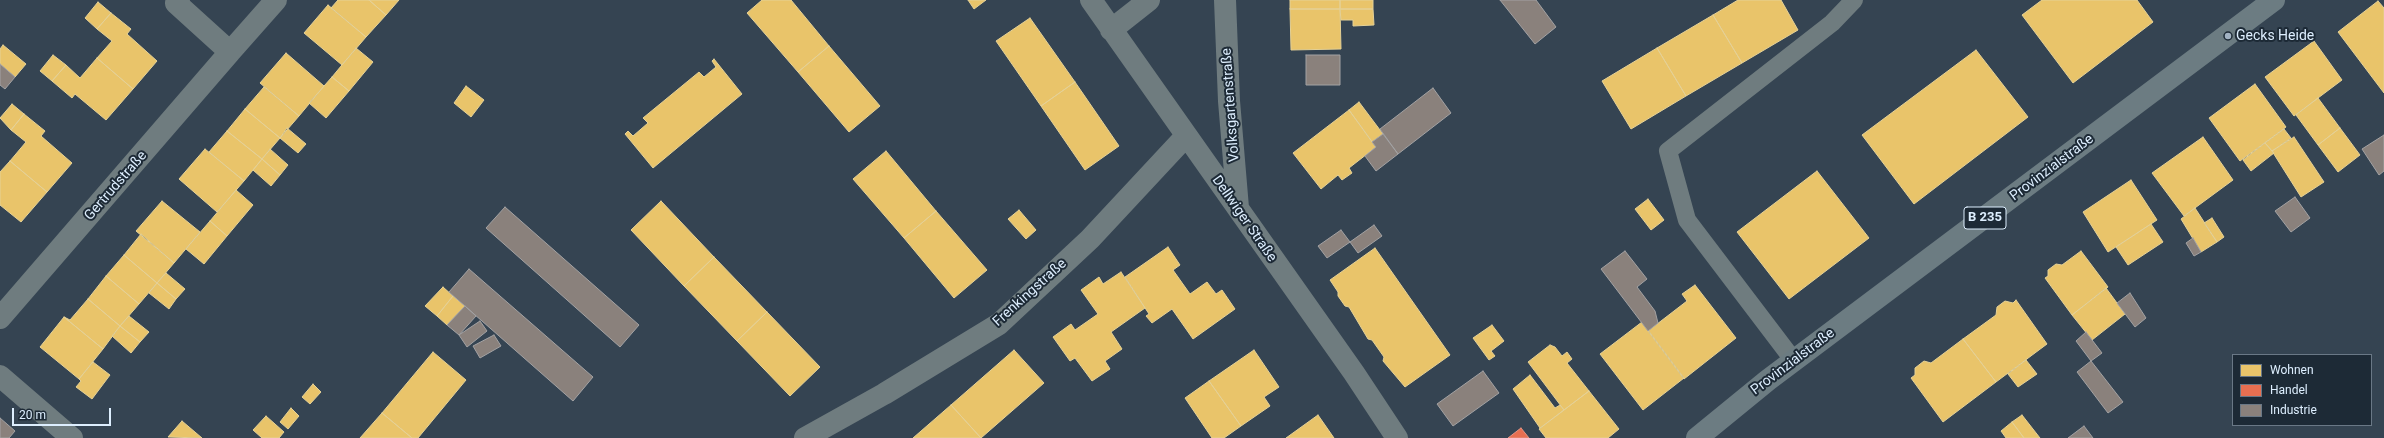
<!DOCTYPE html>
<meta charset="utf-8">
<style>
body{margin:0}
#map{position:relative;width:2384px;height:438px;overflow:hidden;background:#354452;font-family:Roboto,sans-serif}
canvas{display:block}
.legend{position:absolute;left:2232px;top:354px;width:140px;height:72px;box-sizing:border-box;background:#1d2a36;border:1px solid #6a7886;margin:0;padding:5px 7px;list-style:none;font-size:12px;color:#ddeefe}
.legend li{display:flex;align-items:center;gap:8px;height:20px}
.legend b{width:20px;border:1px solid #6a7886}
.scale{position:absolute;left:12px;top:408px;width:99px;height:18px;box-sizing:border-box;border:2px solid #ddeefe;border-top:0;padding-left:5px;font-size:12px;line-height:14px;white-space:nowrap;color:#ddeefe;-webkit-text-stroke:3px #1d2a36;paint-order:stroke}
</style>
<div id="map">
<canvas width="2384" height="438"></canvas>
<ul class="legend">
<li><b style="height:11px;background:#e9c46a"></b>Wohnen</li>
<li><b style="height:11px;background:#e76f51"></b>Handel</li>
<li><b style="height:11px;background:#8a817c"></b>Industrie</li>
</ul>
<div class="scale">20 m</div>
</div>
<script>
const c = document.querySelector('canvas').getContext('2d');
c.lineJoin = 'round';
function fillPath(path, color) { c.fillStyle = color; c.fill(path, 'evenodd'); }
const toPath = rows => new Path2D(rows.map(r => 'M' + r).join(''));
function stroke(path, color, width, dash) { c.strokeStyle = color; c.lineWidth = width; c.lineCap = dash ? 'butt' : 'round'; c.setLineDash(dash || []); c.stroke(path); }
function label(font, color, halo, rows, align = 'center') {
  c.font = font + ' Roboto,sans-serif'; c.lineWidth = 4; c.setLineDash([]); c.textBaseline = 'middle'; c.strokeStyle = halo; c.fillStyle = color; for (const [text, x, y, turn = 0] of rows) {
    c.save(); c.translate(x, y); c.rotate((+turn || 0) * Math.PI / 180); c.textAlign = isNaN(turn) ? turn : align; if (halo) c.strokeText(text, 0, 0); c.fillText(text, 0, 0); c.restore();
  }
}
const homes = toPath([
 [338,0,369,0,386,15,366,37,331,8,338,0],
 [369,0,399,0,386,15,369,0],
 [762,0,791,0,829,46,798,72,747,13,762,0],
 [968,0,986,0,974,9,968,0],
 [1290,0,1340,0,1340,9,1290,9,1290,0],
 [1340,0,1373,0,1373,9,1340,9,1340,0],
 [1738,0,1781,0,1798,30,1742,63,1713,15,1738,0],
 [2042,0,2137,0,2153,22,2073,83,2022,15,2042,0],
 [2378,1,2384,8,2384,93,2338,32,2378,1],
 [98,2,111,13,97,29,85,18,98,2],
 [328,5,366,37,342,65,304,33,328,5],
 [1290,9,1340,9,1341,49,1291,50,1290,9],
 [1340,9,1373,9,1374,25,1353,26,1353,20,1341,20,1340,9],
 [111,13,131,29,127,34,157,61,133,89,97,58,112,41,97,29,111,13],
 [1713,15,1742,63,1686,96,1657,48,1713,15],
 [1030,18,1075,82,1041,106,996,41,1030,18],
 [2314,41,2342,80,2294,116,2265,77,2314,41],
 [3,45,26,64,15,77,0,64,0,49,3,45],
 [829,46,880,106,849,132,798,72,829,46],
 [356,48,373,62,349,91,332,77,356,48],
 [1657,48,1686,96,1631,129,1602,81,1657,48],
 [1976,50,2028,117,1914,204,1862,135,1976,50],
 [286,53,324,86,299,116,260,83,286,53],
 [53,55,66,65,52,81,40,71,53,55],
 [97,58,133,89,106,120,75,94,72,98,52,81,66,65,80,78,97,58],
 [714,59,742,94,653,168,625,134,628,131,633,136,648,123,643,118,699,72,704,77,716,67,712,61,714,59],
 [332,77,349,91,326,118,309,103,332,77],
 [1075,82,1119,146,1085,170,1041,106,1075,82],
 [2255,84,2286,127,2240,161,2209,118,2255,84],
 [466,86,484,100,471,117,454,103,466,86],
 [264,87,299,116,280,138,245,109,264,87],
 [2318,98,2340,128,2318,145,2296,115,2318,98],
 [1359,102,1383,134,1372,142,1349,110,1359,102],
 [12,104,24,114,11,130,0,118,12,104],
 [245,109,280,138,262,159,227,131,245,109],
 [1349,110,1376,147,1349,168,1352,173,1342,180,1338,175,1321,189,1293,153,1349,110],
 [24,114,45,131,41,136,72,163,47,192,10,161,26,142,11,130,24,114],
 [287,128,306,144,298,153,280,138,287,128],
 [2340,128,2360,155,2338,172,2318,145,2340,128],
 [2284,129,2291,138,2272,151,2265,143,2284,129],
 [227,131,262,159,244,181,209,152,227,131],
 [2203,137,2233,180,2184,216,2152,173,2203,137],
 [2294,137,2324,182,2301,197,2272,151,2294,137],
 [2265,143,2274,153,2251,171,2243,160,2265,143],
 [205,149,244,181,217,212,179,179,205,149],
 [270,149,288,165,280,175,262,159,270,149],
 [886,151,936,211,904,238,853,179,886,151],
 [262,159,280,175,271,186,253,170,262,159],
 [10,161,47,192,21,222,0,205,0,172,10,161],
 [1817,171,1869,238,1789,299,1737,232,1817,171],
 [2131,180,2157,220,2108,252,2083,212,2131,180],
 [236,190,253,205,227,236,210,221,236,190],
 [1648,199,1664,220,1651,230,1635,209,1648,199],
 [162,201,200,232,174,263,136,231,162,201],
 [661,201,714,257,684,286,631,230,661,201],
 [2195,208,2217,242,2201,252,2181,219,2195,208],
 [1019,210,1036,230,1026,239,1008,219,1019,210],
 [936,211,987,270,954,298,904,238,936,211],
 [2212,218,2224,237,2217,242,2204,223,2212,218],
 [210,221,227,236,204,264,186,249,210,221],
 [2151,224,2163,242,2128,265,2116,247,2151,224],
 [141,234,174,263,157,283,124,255,141,234],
 [1168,247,1180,265,1173,270,1190,294,1207,282,1216,294,1222,290,1235,309,1193,339,1172,309,1152,323,1146,316,1149,314,1125,277,1168,247],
 [1375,248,1450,355,1405,387,1383,361,1384,357,1372,340,1368,339,1349,307,1345,306,1338,296,1338,292,1330,280,1375,248],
 [2081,251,2108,287,2072,315,2045,278,2048,276,2048,270,2056,264,2062,265,2081,251],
 [124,255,157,283,139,304,106,276,124,255],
 [714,257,767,312,737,341,684,286,714,257],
 [1121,272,1145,308,1111,332,1122,349,1105,361,1110,369,1092,381,1075,358,1070,361,1053,337,1071,324,1075,330,1098,314,1081,290,1099,277,1103,284,1121,272],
 [166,273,185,289,176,299,157,283,166,273],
 [106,276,139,304,120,326,88,299,106,276],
 [157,283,176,299,169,309,149,293,157,283],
 [1695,285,1736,338,1684,379,1648,331,1687,301,1682,294,1695,285],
 [443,287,453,296,437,316,425,306,443,287],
 [2106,288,2125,314,2092,340,2072,315,2106,288],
 [453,296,465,306,447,325,437,316,453,296],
 [88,299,120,326,103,349,64,317,70,320,88,299],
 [2016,300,2047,344,1996,382,1963,339,1996,315,1997,307,2005,301,2013,303,2016,300],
 [767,312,820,367,790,396,737,341,767,312],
 [129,316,149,332,140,342,120,326,129,316],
 [64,317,103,349,79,379,40,347,64,317],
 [1642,322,1684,378,1643,410,1600,354,1642,322],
 [1492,325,1504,341,1491,351,1495,356,1489,360,1473,338,1492,325],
 [120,326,140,342,131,353,112,336,120,326],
 [1963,339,1996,382,1943,422,1911,378,1915,375,1915,368,1924,361,1931,363,1963,339],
 [1550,345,1555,347,1562,356,1567,352,1572,359,1567,363,1589,391,1564,410,1528,362,1550,345],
 [1014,350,1044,383,981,438,951,405,1014,350],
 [1254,350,1279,387,1264,397,1270,406,1241,426,1209,381,1254,350],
 [433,352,466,380,418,438,412,438,382,413,433,352],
 [2026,360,2037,374,2018,387,2008,374,2026,360],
 [93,362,110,375,92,399,76,387,81,381,79,379,93,362],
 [1530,375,1555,408,1560,405,1564,410,1540,428,1513,389,1530,375],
 [1209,381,1241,426,1224,438,1212,438,1185,398,1209,381],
 [313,384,321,392,310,404,302,397,313,384],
 [1589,391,1619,429,1608,438,1546,438,1539,429,1589,391],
 [951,405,981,438,913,438,951,405],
 [291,408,299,416,288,429,280,422,291,408],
 [382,413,412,438,360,438,382,413],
 [1318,415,1334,438,1286,438,1318,415],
 [2022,415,2040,438,2024,438,2012,422,2022,415],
 [266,416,284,432,279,438,262,438,253,430,266,416],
 [182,421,202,438,168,437,182,421],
 [2012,422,2024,438,2006,438,2001,431,2012,422]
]);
fillPath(homes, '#e9c46a');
stroke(homes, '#e5d196', 1);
const shops = toPath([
 [1521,428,1529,438,1508,438,1521,428]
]);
fillPath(shops, '#e76f51');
stroke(shops, '#e49585', 1);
const industry = toPath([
 [1500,0,1536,0,1556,27,1535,44,1500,0],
 [1306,55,1340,55,1340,85,1306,85,1306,55],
 [0,64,15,77,5,89,0,85,0,64],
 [1433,88,1451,113,1398,154,1380,129,1433,88],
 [1383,134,1398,154,1376,171,1365,156,1376,147,1372,142,1383,134],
 [2384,135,2384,171,2379,175,2362,149,2384,135],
 [2295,197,2310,218,2291,232,2275,211,2295,197],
 [505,207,639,325,620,347,486,228,505,207],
 [1374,225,1382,236,1358,253,1350,242,1374,225],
 [1341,230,1350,242,1327,258,1318,246,1341,230],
 [2193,238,2201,252,2194,256,2186,243,2193,238],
 [1625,251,1647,279,1637,287,1655,311,1658,323,1648,331,1601,269,1625,251],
 [469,269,593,377,573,401,449,292,469,269],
 [2130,293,2146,318,2135,327,2117,303,2130,293],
 [465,306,476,316,459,335,447,325,465,306],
 [480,321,487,331,467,347,459,335,480,321],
 [2086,332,2102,353,2091,361,2076,341,2086,332],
 [494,335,501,346,480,358,473,346,494,335],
 [2091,361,2123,402,2108,413,2077,372,2091,361],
 [1483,371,1499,393,1453,426,1437,404,1483,371],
 [0,418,15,431,9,438,0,438,0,418],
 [2084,426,2093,438,2068,438,2084,426]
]);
fillPath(industry, '#8a817c');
stroke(industry, '#a3a2a3', 1);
stroke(toPath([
 [1794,361,1687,220,1668,151,1832,23,1854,0]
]), '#6f7c7f', 18);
stroke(toPath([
 [1091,0,1354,373,1397,438],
 [1225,0,1229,101,1238,208],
 [1111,30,1149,0],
 [230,52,276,0],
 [0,318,230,52,176,3,179,0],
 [0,376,72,438],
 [805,438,884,394,999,324,1090,239,1186,136]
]), '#6f7c7f', 22);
stroke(toPath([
 [1697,438,1768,380,2274,0]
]), '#6c7c82', 22);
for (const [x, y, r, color] of [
 [2228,36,4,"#a2b2c2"]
]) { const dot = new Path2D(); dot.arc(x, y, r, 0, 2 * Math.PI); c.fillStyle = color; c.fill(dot); stroke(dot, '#1d2a36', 1.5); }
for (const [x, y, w] of [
 [1985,218,42]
]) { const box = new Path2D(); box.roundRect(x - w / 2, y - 11, w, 22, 3); c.fillStyle = '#1d2a36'; c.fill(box); stroke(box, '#ddeefe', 1); }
label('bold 13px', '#ddeefe', null, [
 ["B 235",1985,218]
]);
label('14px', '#ddeefe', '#1d2a36', [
 ["Gecks Heide",2236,36]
], 'left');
label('14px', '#ddeefe', '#1d2a36', [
 ["Volksgartenstraße",1231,105,-94],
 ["Provinzialstraße",2052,168,-37],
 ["Gertrudstraße",116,186,-49],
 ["Dellwiger Straße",1244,219,55],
 ["Frenkingstraße",1030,293,-42],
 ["Provinzialstraße",1793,362,-37]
]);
</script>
